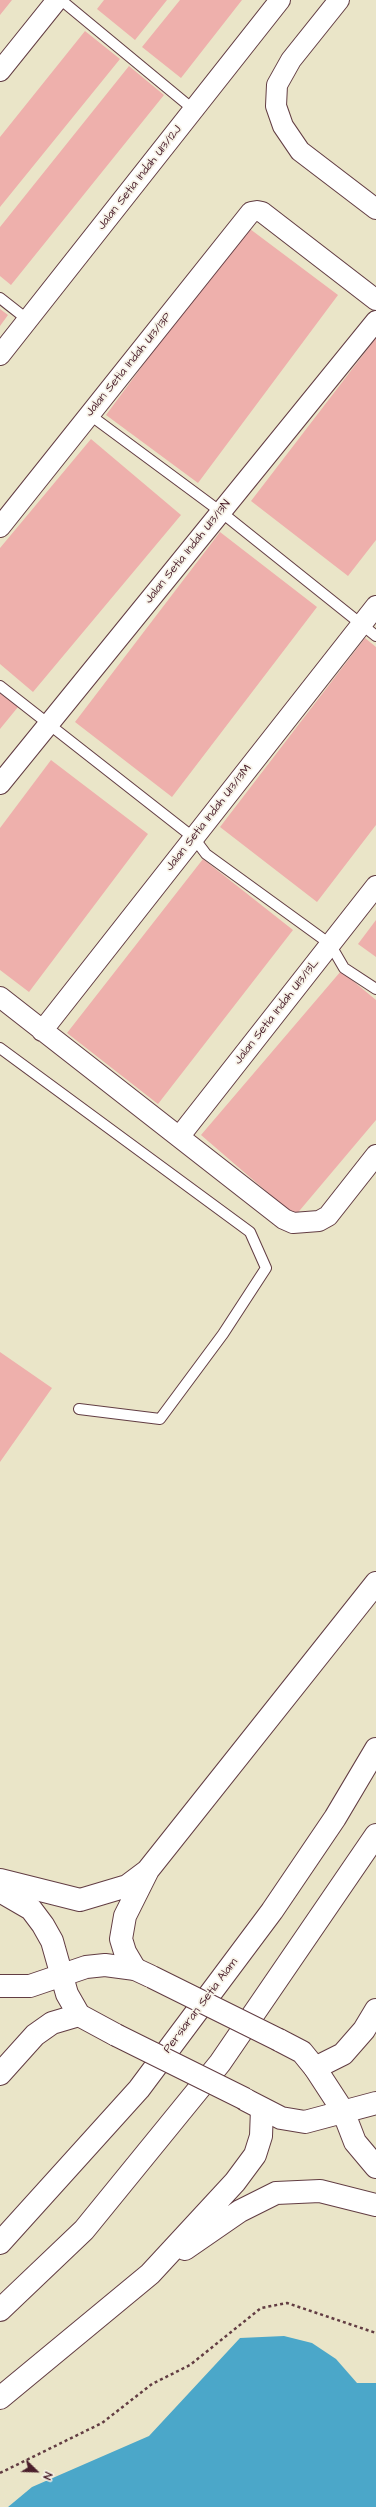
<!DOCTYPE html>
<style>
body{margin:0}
#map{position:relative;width:376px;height:2507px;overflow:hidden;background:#eae5c8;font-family:"Architects Daughter",sans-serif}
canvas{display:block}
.north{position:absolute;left:16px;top:2451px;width:40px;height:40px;-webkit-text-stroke:3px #f7f3e8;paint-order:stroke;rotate:113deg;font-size:11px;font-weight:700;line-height:16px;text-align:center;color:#4a1f2b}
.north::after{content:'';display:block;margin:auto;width:14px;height:18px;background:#4a1f2b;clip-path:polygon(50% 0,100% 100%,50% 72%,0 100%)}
</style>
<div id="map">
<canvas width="376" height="2507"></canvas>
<div class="north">N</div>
</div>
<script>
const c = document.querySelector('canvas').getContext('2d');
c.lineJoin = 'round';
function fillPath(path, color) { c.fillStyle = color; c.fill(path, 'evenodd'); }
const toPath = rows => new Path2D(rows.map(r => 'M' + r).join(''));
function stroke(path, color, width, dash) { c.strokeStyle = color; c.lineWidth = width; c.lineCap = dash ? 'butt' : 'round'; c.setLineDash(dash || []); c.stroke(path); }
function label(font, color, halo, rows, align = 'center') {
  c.font = font + ' "Architects Daughter",sans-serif'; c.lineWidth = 3.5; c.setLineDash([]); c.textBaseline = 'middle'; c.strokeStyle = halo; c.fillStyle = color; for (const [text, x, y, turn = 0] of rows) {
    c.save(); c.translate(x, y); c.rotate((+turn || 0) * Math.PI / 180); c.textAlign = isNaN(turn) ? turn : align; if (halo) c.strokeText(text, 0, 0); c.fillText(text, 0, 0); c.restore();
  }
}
fillPath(toPath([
 [284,2336,312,2343,336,2359,357,2383,376,2383,376,2507,8,2507,32,2487,149,2436,240,2338]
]), '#4ba7c9');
fillPath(toPath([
 [0,0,12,0,0,15],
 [104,0,167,0,135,40,97,9],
 [180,0,242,0,181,78,142,47],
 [85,31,120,59,0,207,0,137],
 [129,66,164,95,11,285,0,276,0,227],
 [246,226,338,295,198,483,106,415],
 [0,309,8,315,0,326],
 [376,338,376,540,348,576,251,501],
 [91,439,181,515,33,692,0,664,0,548],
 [220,532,317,607,172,797,75,722],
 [365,638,376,647,376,825,317,902,220,827],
 [0,693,18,707,0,729],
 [51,760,148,834,29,992,0,970,0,828],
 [203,859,293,930,158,1104,67,1033],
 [376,920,376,957,358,944],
 [341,971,376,1000,376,1120,295,1216,201,1135],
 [0,1352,52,1388,0,1462]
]), '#eeb0ac');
const service = toPath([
 [61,0,194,110],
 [0,298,28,320],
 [90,415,221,512,376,636],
 [0,686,194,838,206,854,330,944,344,968,376,989],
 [0,1048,250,1232,266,1268,223,1334,160,1419,79,1409]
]);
const minor = toPath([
 [339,0,291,60,277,85,276,106,283,126,300,151,376,209],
 [0,71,57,0],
 [0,355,280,0],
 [0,527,251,212,257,211,262,212,376,300],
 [0,784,376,321],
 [0,997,284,1219,293,1223,319,1221,328,1216,376,1155],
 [42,1031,376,606],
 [179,1137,376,886]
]);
const secondary = toPath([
 [0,1891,31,1909,43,1925,52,1941,67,1994,79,2015,116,2035],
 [0,1986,30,1986,86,1967,105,1965,135,1969,150,1976],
 [279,2040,302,2052,315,2068,343,2111,355,2142,376,2167],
 [246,2100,281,2118,305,2122,376,2103]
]);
const trunk = toPath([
 [0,1880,80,1900,127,1886,147,1871],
 [135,1969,125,1952,121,1939,125,1916,148,1870,376,1583],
 [315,2068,343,2054,364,2030,376,2010],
 [0,2074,35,2035,52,2023,79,2015],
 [0,2243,139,2089,272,1911,335,1818,376,1749],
 [185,2249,240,2211,276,2193,320,2191,376,2205],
 [0,2310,84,2230,220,2063,376,1835],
 [0,2398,150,2274,235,2182,255,2155,261,2136,262,2109]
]);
stroke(service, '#623d43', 12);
stroke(minor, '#623d43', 22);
stroke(secondary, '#623d43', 24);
stroke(trunk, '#623d43', 24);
stroke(toPath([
 [0,2473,102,2423,152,2384,190,2365,261,2308,287,2303,376,2333]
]), '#623d43', 2.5, [3, 3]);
stroke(service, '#fff', 10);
stroke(minor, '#fff', 20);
stroke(secondary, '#fff', 22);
stroke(trunk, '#fff', 22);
const secondaryBridge = toPath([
 [152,1977,279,2040],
 [116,2035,245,2099]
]);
stroke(secondaryBridge, '#623d43', 24, []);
stroke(secondaryBridge, '#fff', 22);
label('12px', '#4a1f2b', '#f7f3e8', [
 ["Jalan Setia Indah U13/12J",140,178,-52],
 ["Jalan Setia Indah U13/13P",129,365,-51],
 ["Jalan Setia Indah U13/13N",188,552,-51],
 ["Jalan Setia Indah U13/13M",209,818,-52],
 ["Jalan Setia Indah U13/13L",277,1012,-52],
 ["Persiaran Setia Alam",201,2006,-53]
]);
</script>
